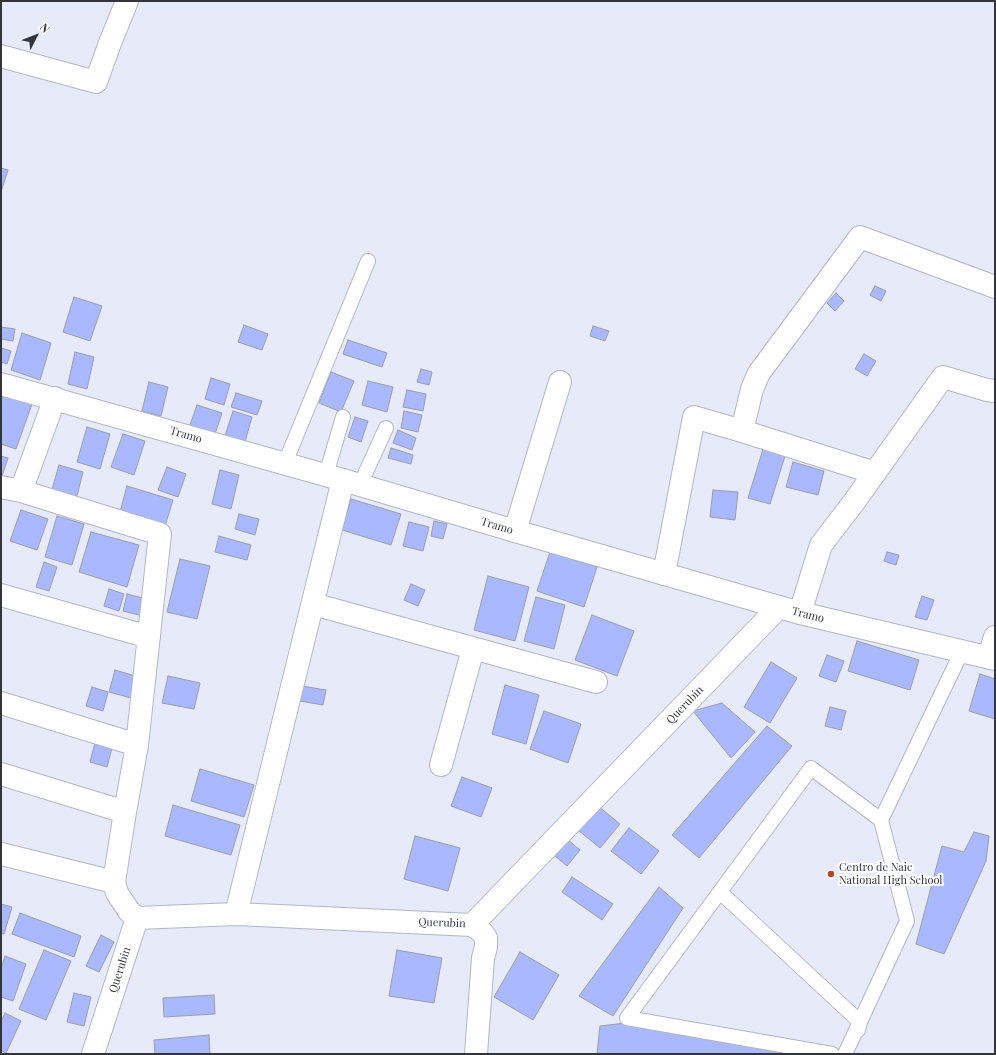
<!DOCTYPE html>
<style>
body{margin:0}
#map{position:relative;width:996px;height:1055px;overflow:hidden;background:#e6eaf9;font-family:"Playfair Display",serif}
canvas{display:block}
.frame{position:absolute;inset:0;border:2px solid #33353a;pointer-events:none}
.north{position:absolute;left:16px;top:16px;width:40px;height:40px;-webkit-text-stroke:3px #fff;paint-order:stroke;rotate:48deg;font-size:11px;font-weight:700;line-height:16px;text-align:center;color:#33353a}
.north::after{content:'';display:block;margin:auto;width:14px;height:18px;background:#33353a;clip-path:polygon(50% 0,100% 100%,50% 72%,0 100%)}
</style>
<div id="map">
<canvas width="996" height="1055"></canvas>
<div class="frame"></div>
<div class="north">N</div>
</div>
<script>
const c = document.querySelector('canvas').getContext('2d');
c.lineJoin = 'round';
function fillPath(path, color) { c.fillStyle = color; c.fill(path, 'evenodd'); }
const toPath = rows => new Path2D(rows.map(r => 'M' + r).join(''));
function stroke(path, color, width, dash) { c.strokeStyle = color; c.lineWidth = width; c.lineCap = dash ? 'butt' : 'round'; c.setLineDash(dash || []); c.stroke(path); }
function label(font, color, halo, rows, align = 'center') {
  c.font = font + ' "Playfair Display",serif'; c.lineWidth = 4; c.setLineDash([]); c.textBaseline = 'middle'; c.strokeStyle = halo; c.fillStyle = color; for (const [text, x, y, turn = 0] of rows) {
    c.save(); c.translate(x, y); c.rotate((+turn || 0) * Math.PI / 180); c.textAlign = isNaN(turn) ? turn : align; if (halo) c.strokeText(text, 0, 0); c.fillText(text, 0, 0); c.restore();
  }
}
const building = toPath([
 [1,168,8,170,1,192,1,168],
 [875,286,886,291,881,301,870,295,875,286],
 [836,293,844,301,835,311,827,303,836,293],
 [74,297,102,306,90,341,63,332,74,297],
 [244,325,268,334,262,350,238,342,244,325],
 [593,326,609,331,605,341,590,336,593,326],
 [1,327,15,329,13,341,1,339,1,327],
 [22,333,51,343,40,380,11,370,22,333],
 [348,340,387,353,382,367,343,354,348,340],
 [1,348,11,351,7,364,1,362,1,348],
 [75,352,94,357,87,389,68,384,75,352],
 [864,354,876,361,867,376,855,369,864,354],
 [421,369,432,372,429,385,417,382,421,369],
 [331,372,354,381,341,412,319,403,331,372],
 [211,378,230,384,224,405,205,399,211,378],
 [368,381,393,387,387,412,362,405,368,381],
 [149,382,168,387,161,416,142,411,149,382],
 [407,390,426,394,423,411,403,407,407,390],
 [1,393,32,404,16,449,1,444,1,393],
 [236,393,262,401,257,415,231,407,236,393],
 [197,405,222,413,215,434,190,425,197,405],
 [233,411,252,417,245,442,225,436,233,411],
 [404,411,422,415,418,432,401,428,404,411],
 [355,417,368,421,361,442,348,437,355,417],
 [87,427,110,434,100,469,77,462,87,427],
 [398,430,416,438,412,450,393,443,398,430],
 [123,434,145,441,134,475,111,467,123,434],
 [764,446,786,453,770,504,748,498,764,446],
 [391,448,413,455,411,464,388,458,391,448],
 [1,456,8,458,1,479,1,456],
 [793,462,824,471,818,495,786,487,793,462],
 [59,465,83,472,76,500,51,493,59,465],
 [167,467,186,474,178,497,158,490,167,467],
 [220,470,239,475,231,509,212,504,220,470],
 [127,486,173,500,165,526,120,512,127,486],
 [713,490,738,492,735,520,710,517,713,490],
 [351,499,401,514,391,545,342,530,351,499],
 [21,510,48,519,37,550,10,541,21,510],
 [239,514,259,519,255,535,235,529,239,514],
 [57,516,84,524,72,565,45,557,57,516],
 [434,521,447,524,443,539,431,536,434,521],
 [409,522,429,527,423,551,403,546,409,522],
 [91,532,139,545,127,587,79,572,91,532],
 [219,536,251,545,247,560,215,552,219,536],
 [550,552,597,567,584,607,537,591,550,552],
 [887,552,899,555,896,565,884,561,887,552],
 [180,559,210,566,197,619,167,612,180,559],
 [44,562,57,567,49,591,36,587,44,562],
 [488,576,529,587,515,641,474,630,488,576],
 [411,584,425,590,418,606,404,600,411,584],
 [109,589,124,594,119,611,104,606,109,589],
 [127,594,147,599,143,616,123,611,127,594],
 [922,596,934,600,927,620,915,617,922,596],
 [536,597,565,605,554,649,524,641,536,597],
 [592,615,634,631,617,676,575,660,592,615],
 [857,641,919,660,910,690,848,671,857,641],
 [827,655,844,661,836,682,819,676,827,655],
 [771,662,797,678,770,723,744,707,771,662],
 [115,670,142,678,135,699,109,692,115,670],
 [980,674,995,679,995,719,969,711,980,674],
 [168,676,200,683,194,709,162,703,168,676],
 [505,685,539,695,526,744,492,734,505,685],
 [302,686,326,690,323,705,300,701,302,686],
 [92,687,108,692,103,711,86,706,92,687],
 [722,703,755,732,731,758,693,711,722,703],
 [830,707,846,711,841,730,825,726,830,707],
 [544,711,581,724,568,763,530,749,544,711],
 [767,726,792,746,699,858,672,835,767,726],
 [96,739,113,744,107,767,90,762,96,739],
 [200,769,254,785,244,817,191,801,200,769],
 [462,777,492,788,481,817,451,806,462,777],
 [173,805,240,825,231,855,165,836,173,805],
 [598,806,620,824,600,848,578,830,598,806],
 [629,828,659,851,641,874,611,851,629,828],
 [974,832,989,836,986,861,944,954,916,944,942,846,964,852,974,832],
 [415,836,460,848,448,891,404,879,415,836],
 [567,839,580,850,567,866,554,855,567,839],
 [572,877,613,904,602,920,562,892,572,877],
 [659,887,683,908,613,1016,579,996,659,887],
 [1,904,12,907,4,934,1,933,1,904],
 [20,913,81,936,74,957,12,934,20,913],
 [101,935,114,942,99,972,86,966,101,935],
 [44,950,71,961,46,1020,19,1009,44,950],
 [397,950,442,958,434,1003,389,996,397,950],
 [520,952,559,975,533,1020,494,997,520,952],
 [5,956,26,964,13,1001,1,997,1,969,5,956],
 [74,993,91,997,84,1026,67,1022,74,993],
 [214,995,215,1014,164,1017,163,998,214,995],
 [5,1013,21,1021,6,1053,1,1051,1,1022,5,1013],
 [626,1023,797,1054,597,1054,600,1026,626,1023],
 [209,1035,210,1054,155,1054,154,1040,209,1035]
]);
fillPath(building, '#aab9fe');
stroke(building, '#999dab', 1);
const service = toPath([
 [285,463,368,261],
 [326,475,343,417],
 [360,485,386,428],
 [881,820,962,651],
 [720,892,860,1022,858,1030],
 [832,1054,627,1018,811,768,881,820,907,921,845,1054]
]);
const minor = toPath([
 [1,56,96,82,110,43,127,1],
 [875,473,742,431,752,389,759,373,860,237,995,287],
 [1,487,21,491,160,534,137,745,125,812,114,882,1,854],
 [21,491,55,398],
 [515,531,560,382],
 [664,574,694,417,742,431],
 [1,595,149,637],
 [313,604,596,682],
 [800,613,821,545,854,502,943,377,987,390,995,391],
 [989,657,995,637],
 [1,703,137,745],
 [441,765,473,649],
 [1,774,125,812],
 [114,882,117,893,129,911,137,918],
 [236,914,343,480],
 [472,925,481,931,486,938,486,947,483,958,476,1054],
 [93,1054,137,918,236,914,472,925,779,607]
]);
const tertiary = toPath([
 [1,384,343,480,515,531,800,613,995,659]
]);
stroke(service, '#b2b6c4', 16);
stroke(minor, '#b2b6c4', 24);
stroke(tertiary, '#b2b6c4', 24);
stroke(service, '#fff', 14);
stroke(minor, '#fff', 22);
stroke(tertiary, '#fff', 22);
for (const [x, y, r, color] of [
 [831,874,4,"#b24b24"]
]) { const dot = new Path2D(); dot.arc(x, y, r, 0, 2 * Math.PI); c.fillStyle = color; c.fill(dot); stroke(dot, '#fff', 1.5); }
label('11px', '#33353a', '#fff', [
 ["Tramo",186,435,16],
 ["Tramo",497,526,17],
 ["Tramo",808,615,14],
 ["Querubin",685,705,-46],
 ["Querubin",442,923,2],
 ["Querubin",120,970,-72]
]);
label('11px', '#33353a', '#fff', [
 ["Centro de Naic",839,868],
 ["National High School",839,881]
], 'left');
</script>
